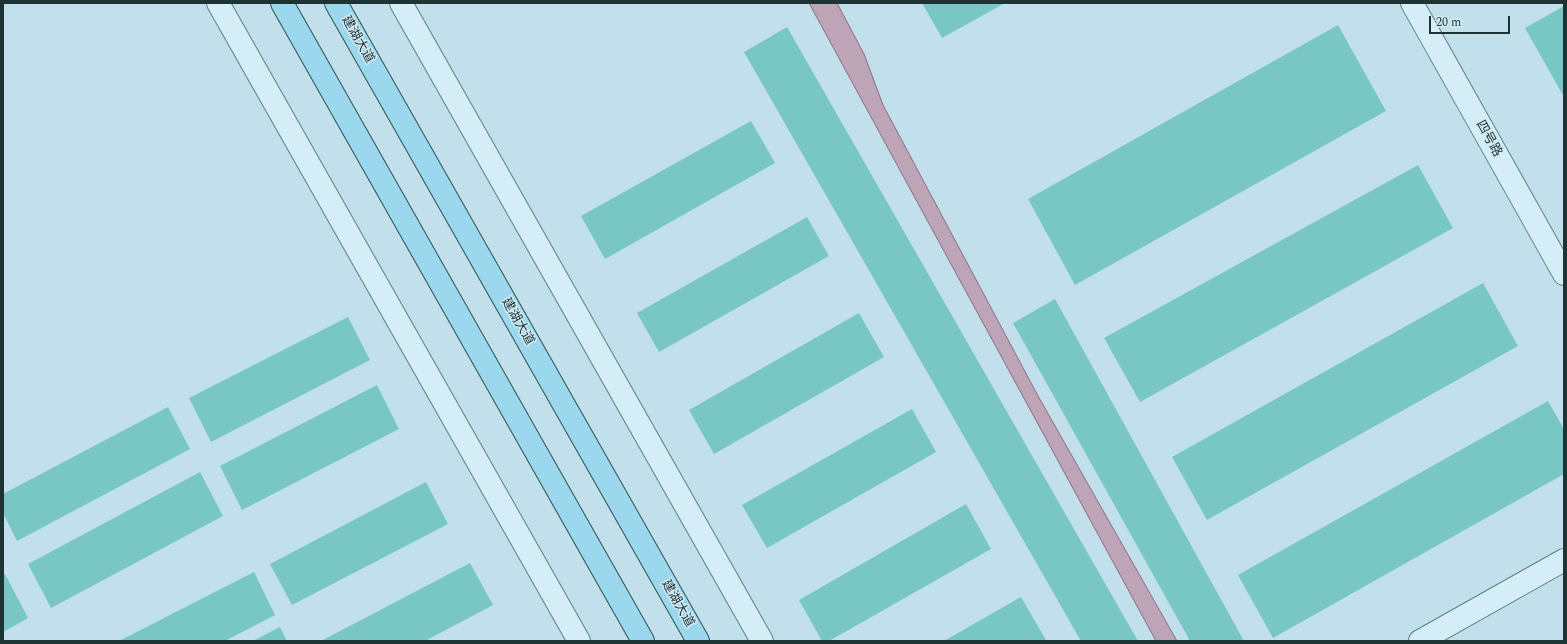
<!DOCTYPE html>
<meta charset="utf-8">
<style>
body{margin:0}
#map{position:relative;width:1567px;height:644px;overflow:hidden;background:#c1e0eb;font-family:Spectral,serif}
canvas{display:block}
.frame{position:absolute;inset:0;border:4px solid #1d3334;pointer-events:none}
.scale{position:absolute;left:1429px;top:16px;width:81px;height:18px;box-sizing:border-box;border:2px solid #1d3334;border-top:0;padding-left:5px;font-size:12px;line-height:14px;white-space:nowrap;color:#1d3334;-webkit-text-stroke:3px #d1eaf3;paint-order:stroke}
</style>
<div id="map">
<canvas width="1567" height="644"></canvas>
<div class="frame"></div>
<div class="scale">20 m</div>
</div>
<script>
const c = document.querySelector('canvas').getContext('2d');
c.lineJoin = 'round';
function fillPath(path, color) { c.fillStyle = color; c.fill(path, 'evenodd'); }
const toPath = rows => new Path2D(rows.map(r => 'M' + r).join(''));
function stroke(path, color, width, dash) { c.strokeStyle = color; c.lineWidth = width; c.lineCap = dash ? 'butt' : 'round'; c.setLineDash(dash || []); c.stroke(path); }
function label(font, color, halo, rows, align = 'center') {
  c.font = font + ' Spectral,"Noto Sans SC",serif'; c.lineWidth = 3; c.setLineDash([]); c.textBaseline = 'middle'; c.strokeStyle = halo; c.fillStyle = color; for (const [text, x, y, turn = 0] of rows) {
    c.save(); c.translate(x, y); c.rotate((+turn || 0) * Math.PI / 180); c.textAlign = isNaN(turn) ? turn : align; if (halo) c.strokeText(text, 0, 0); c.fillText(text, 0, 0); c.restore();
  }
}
const water = toPath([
 [809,3,837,3,864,54,883,105,1038,396,1177,641,1156,641,809,3]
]);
fillPath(water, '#bea4b7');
stroke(water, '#8b6c81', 1);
fillPath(toPath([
 [922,3,1005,3,942,38],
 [1564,6,1564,97,1525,28],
 [1338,25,1386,111,1075,285,1028,199],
 [787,27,1138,641,1081,641,744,52],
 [751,121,775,163,605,259,581,216],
 [1418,165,1453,228,1140,402,1104,338],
 [807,217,829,256,659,352,637,313],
 [1483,283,1518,346,1207,520,1172,457],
 [1055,299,1244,641,1190,641,1013,323],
 [859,313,884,357,714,454,689,410],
 [348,317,370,360,211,442,189,398],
 [377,385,399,429,242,510,220,466],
 [1548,401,1564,429,1564,474,1273,638,1238,575],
 [168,407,190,449,17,541,3,513,3,494],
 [912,409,936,452,767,548,742,505],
 [200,472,223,516,51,608,28,564],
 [426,482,448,524,292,605,270,564],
 [966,504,991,549,829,641,822,641,799,600],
 [470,563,493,605,425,641,321,641],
 [254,572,275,615,225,641,119,641],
 [5,574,28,618,3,632,3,575],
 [1021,597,1046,640,944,641],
 [280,627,287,641,253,641]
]), '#79c7c5');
const minor = toPath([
 [218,3,579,641],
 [401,3,762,641],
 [1412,3,1564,274]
]);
const tertiary = toPath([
 [1420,641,1564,560]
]);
const primary = toPath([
 [282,3,643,641],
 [336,3,698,641]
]);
stroke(minor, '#5a8083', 24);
stroke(tertiary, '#5a8083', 24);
stroke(primary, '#2e5051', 24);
stroke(minor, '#d4edf6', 22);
stroke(tertiary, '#d4edf6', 22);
stroke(primary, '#9bd8ed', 22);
label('13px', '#1d3334', '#d1eaf3', [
 ["建湖大道",357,40,60],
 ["四号路",1488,139,61],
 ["建湖大道",517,322,60],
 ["建湖大道",677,604,60]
]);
</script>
